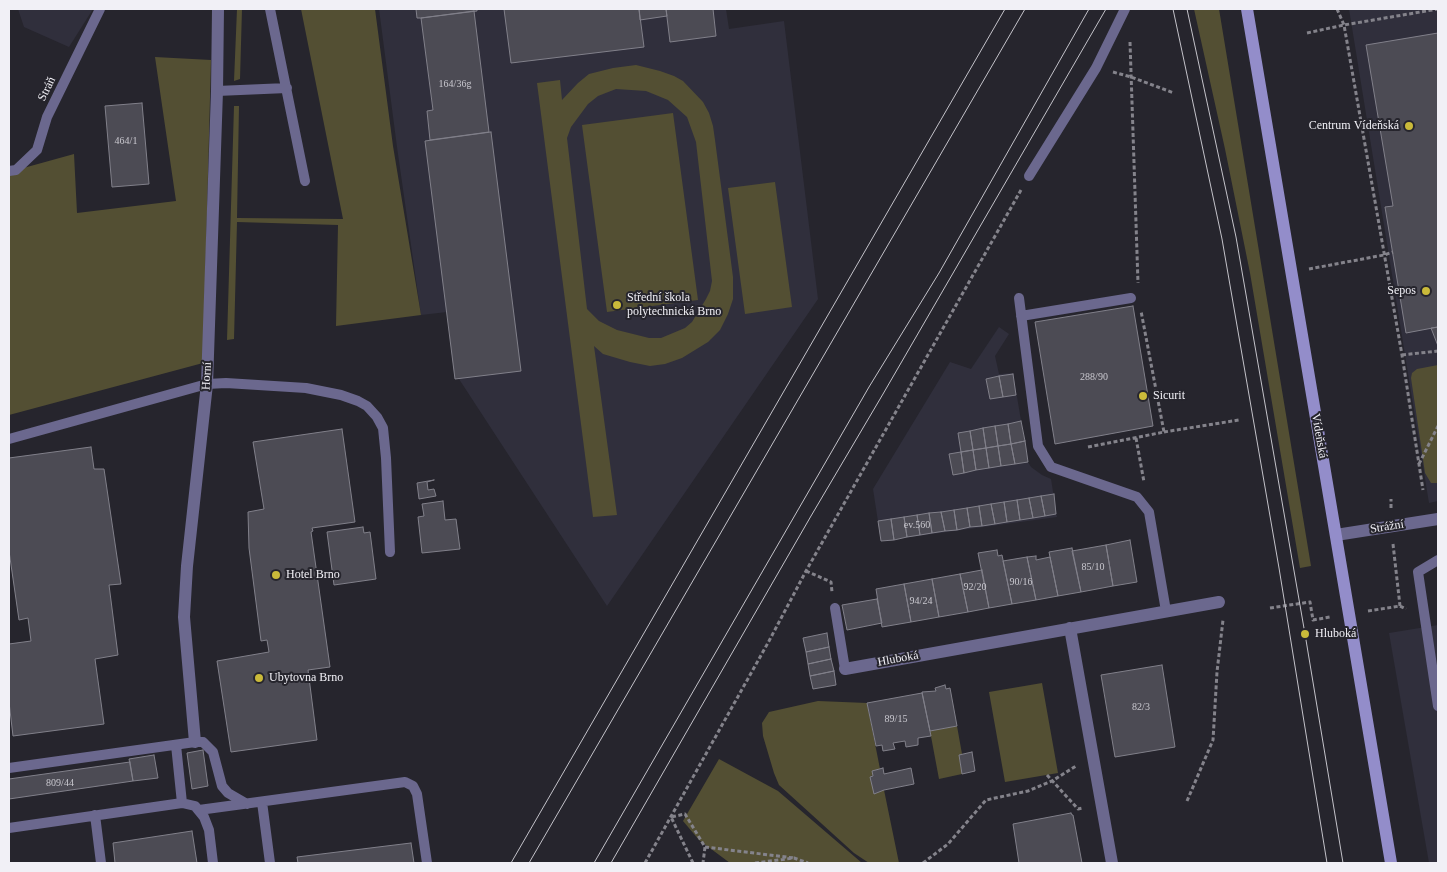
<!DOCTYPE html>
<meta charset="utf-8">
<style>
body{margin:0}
#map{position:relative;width:1447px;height:872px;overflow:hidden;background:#26252d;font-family:"Times New Roman",serif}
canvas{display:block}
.frame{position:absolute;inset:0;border:10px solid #f1f0f6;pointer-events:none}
</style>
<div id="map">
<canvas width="1447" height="872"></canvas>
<div class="frame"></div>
</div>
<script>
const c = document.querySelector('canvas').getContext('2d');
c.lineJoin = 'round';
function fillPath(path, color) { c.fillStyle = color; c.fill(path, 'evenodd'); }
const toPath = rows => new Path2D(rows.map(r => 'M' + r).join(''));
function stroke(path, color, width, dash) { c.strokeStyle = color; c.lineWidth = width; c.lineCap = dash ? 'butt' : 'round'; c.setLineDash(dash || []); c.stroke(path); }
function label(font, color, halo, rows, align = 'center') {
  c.font = font + ' "Times New Roman",serif'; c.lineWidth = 4; c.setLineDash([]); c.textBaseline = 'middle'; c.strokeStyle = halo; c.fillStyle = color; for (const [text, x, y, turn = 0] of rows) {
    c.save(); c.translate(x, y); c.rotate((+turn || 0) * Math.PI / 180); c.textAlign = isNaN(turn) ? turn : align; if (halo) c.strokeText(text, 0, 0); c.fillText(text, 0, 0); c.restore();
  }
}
fillPath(toPath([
 [18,9,93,9,69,47,24,27],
 [379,9,726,9,729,29,784,21,818,299,607,606,459,379,455,379,447,312,421,315,397,147],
 [1349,9,1438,9,1438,501,1429,503],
 [999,327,1009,334,995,356,999,374,1013,373,1028,462,1031,467,1042,475,1051,479,1057,517,881,541,873,489,950,362,971,369],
 [1438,625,1438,863,1429,863,1389,633]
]), '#302f3c');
fillPath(toPath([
 [237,9,242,9,240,79,234,81],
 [301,9,375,9,393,146,421,315,336,326,338,225,237,222,234,339,227,340,234,106,239,106,237,218,343,219],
 [1194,9,1219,9,1311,566,1300,568,1250,273,1225,149],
 [155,57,211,60,203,363,9,415,9,172,74,154,77,213,176,201],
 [636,65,660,71,674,76,683,81,703,102,709,113,713,126,715,140,733,277,733,299,728,314,720,330,708,342,682,358,665,364,650,366,630,362,603,354,594,346,617,515,593,517,537,83,560,80,562,100,578,83,589,74,613,68],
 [616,89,646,91,668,100,687,117,696,142,712,281,710,291,706,299,692,322,685,328,661,338,649,338,617,330,599,321,587,309,567,138,571,127,588,104,598,96],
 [673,113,698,300,607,312,582,125],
 [775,182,792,307,745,314,728,188],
 [1438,365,1438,483,1431,483,1425,473,1411,378,1412,373,1417,369],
 [1042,683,1058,773,1005,782,989,692],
 [818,701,867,703,880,769,870,777,884,790,899,863,869,863,854,853,779,785,774,773,763,736,762,723,769,712],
 [957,726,962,754,959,755,962,774,939,779,930,731],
 [719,759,778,791,862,863,730,863,699,840,683,821]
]), '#534f33');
const building = toPath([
 [416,9,477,9,477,11,421,18,417,18,416,9],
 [504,9,639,9,644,47,511,63,504,9],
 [639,9,666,9,667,16,640,20,639,9],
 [666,9,713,9,716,36,670,42,666,9],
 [474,11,489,132,430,140,427,111,433,110,421,18,474,11],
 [1438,33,1438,327,1406,333,1385,207,1393,206,1366,45,1438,33],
 [142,103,149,184,112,187,105,106,142,103],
 [491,132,521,371,455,379,425,141,491,132],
 [1133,306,1153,426,1055,444,1035,322,1133,306],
 [1438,327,1438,346,1431,328,1438,327],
 [1013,374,1016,395,1003,397,999,376,1013,374],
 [999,376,1003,397,990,399,986,379,999,376],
 [1021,421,1025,441,1011,444,1008,424,1021,421],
 [1008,424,1011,444,998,446,995,426,1008,424],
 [995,426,998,446,986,448,983,428,995,426],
 [983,428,986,448,973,450,970,431,983,428],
 [342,429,355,522,312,528,313,531,311,532,330,667,308,670,317,740,231,752,217,661,269,652,267,640,261,641,249,548,248,512,264,509,253,442,342,429],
 [970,431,973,450,961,452,958,433,970,431],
 [1025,441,1028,462,1015,464,1011,444,1025,441],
 [1011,444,1015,464,1001,466,998,446,1011,444],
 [998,446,1001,466,989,468,986,448,998,446],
 [91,447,94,469,104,469,121,584,109,585,118,655,95,659,104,724,13,736,9,702,9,644,31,641,28,618,19,620,9,551,9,458,91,447],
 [986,448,989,468,976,470,973,450,986,448],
 [973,450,976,470,964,473,961,452,973,450],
 [961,452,964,473,953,475,949,454,961,452],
 [434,480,427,482,428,490,434,489,436,496,419,499,417,483,434,480],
 [1054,494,1056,514,1045,516,1041,496,1054,494],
 [1041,496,1045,516,1033,518,1029,498,1041,496],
 [1029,498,1033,518,1020,520,1017,500,1029,498],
 [1017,500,1020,520,1007,522,1004,502,1017,500],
 [443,501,445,520,456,519,460,549,422,553,418,517,424,516,422,504,443,501],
 [1004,502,1007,522,995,524,991,504,1004,502],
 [991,504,995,524,982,526,979,506,991,504],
 [979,506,982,526,970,527,967,508,979,506],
 [967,508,970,527,957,530,954,510,967,508],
 [954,510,957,530,945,531,941,512,954,510],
 [941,512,945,531,932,533,929,513,941,512],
 [929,513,932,533,920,535,917,515,929,513],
 [917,515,920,535,907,537,904,517,917,515],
 [904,517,907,537,894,540,891,519,904,517],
 [891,519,894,540,881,541,878,521,891,519],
 [363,527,364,533,370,532,376,579,334,585,327,532,363,527],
 [1130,540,1137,582,1113,586,1106,545,1130,540],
 [1106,545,1113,586,1081,592,1072,551,1106,545],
 [1072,548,1081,592,1058,596,1049,552,1072,548],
 [997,550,998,556,1002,555,1012,604,989,608,978,553,997,550],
 [1036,556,1036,560,1050,557,1058,596,1036,600,1027,557,1036,556],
 [1027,557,1036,600,1012,604,1003,561,1027,557],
 [982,570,989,608,968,612,960,574,982,570],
 [960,574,968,612,939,617,932,579,960,574],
 [932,579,939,617,911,622,904,584,932,579],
 [904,584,911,622,882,627,876,589,904,584],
 [877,599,882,623,847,630,842,605,877,599],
 [827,633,829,647,806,652,803,638,827,633],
 [829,647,831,659,808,664,806,652,829,647],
 [831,659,834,671,810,676,808,664,831,659],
 [1162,665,1175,747,1115,757,1101,675,1162,665],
 [834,671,836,685,813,689,810,676,834,671],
 [945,685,946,689,950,688,957,726,930,731,922,692,936,691,935,688,945,685],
 [922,693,931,736,918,738,918,745,906,747,905,741,893,743,895,749,883,751,882,745,876,746,867,703,922,693],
 [203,750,208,786,192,789,187,753,203,750],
 [972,752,975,771,962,774,959,755,972,752],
 [154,755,158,778,133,781,129,759,154,755],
 [130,762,133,781,9,799,9,779,130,762],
 [883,768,884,774,911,768,914,784,884,790,874,794,870,777,873,776,872,771,883,768],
 [1071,813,1072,815,1073,815,1082,863,1019,863,1013,824,1071,813],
 [192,831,197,863,115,863,113,843,192,831],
 [411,843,414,863,298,863,297,857,411,843]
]);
fillPath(building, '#4c4b54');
stroke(building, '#81808a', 1);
stroke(toPath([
 [1337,9,1344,25,1402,355,1423,490],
 [1307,33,1344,25,1438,9],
 [1130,42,1138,283],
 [1113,72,1131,77,1174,93],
 [1309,269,1384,255,1393,252],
 [1402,355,1438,351],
 [1164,432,1239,420],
 [1136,438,1144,482],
 [1088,447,1164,432,1141,311],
 [1419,464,1438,426],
 [1391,508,1391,499],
 [1393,544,1400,606],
 [806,571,831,582,832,592],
 [1270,608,1310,602,1313,620,1330,617],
 [1368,611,1400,606,1406,609],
 [1047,775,1078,809,1083,808],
 [1187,801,1213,740,1217,672,1223,620],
 [705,847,794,858],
 [645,863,769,641,806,571,1021,190],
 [693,863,671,817,685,814,705,847,703,863],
 [755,863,794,858,808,863],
 [923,863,948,844,986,800,1028,791,1052,781,1076,766]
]), '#84838b', 3, [4, 2.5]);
stroke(toPath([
 [270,9,305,181],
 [217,91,287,88],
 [9,171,16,170,37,150,47,117,100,9],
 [1029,176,1096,68,1125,9],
 [1019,298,1038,446,1051,467,1137,497,1149,512,1166,611],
 [1021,316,1131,298],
 [9,439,207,384,226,383,306,388,341,395,358,401,367,406,377,417,383,428,386,458,390,552],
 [1438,560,1418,572,1438,706],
 [835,608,845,669],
 [176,745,182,803],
 [9,768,195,742,203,742,213,752,222,786,228,793,247,804],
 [262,802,270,863],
 [199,810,405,782,413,786,417,794,427,863],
 [95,815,101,863],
 [9,828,182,803,195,806,204,817,209,830,213,863]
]), '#6b688e', 10);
stroke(toPath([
 [1336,535,1438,519],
 [1070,628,1112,863],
 [845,669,1219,602],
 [195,742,184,617,187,566,207,384,217,91,218,9]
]), '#6b688e', 12);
stroke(toPath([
 [1247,9,1391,863]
]), '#938dca', 12);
stroke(toPath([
 [1173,9,1222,239,1279,568,1327,863],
 [1187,9,1236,237,1305,634,1343,863],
 [511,863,1005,9],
 [529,863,1025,9],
 [594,863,869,387,939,273,1089,9],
 [611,863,811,516,883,394,1106,9]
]), '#c4c3ca', 1);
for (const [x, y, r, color] of [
 [1409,126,5,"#caba3a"],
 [1426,291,5,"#caba3a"],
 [617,305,5,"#caba3a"],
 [1143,396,5,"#caba3a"],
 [276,575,5,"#caba3a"],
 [1305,634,5,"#caba3a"],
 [259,678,5,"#caba3a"]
]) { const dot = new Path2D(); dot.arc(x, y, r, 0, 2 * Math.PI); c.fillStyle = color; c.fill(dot); stroke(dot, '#26252d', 2); }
label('10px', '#c8c7ce', null, [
 ["164/36g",455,84],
 ["464/1",126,141],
 ["288/90",1094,377],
 ["ev.560",917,525],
 ["85/10",1093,567],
 ["90/16",1021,582],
 ["92/20",975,587],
 ["94/24",921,601],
 ["82/3",1141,707],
 ["89/15",896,719],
 ["809/44",60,783]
]);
label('12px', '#f1f0f6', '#26252d', [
 ["Stráň",47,89,-64],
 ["Horní",207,376,-87],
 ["Vídeňská",1319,436,80],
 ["Strážní",1387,527,-9],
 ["Hluboká",898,659,-10]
]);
label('12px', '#f1f0f6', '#26252d', [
 ["Centrum Vídeňská",1399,126,"right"],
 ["Sepos",1416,291,"right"],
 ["Střední škola",627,298],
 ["polytechnická Brno",627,312],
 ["Sicurit",1153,396],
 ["Hotel Brno",286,575],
 ["Hluboká",1315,634],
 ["Ubytovna Brno",269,678]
], 'left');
</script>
